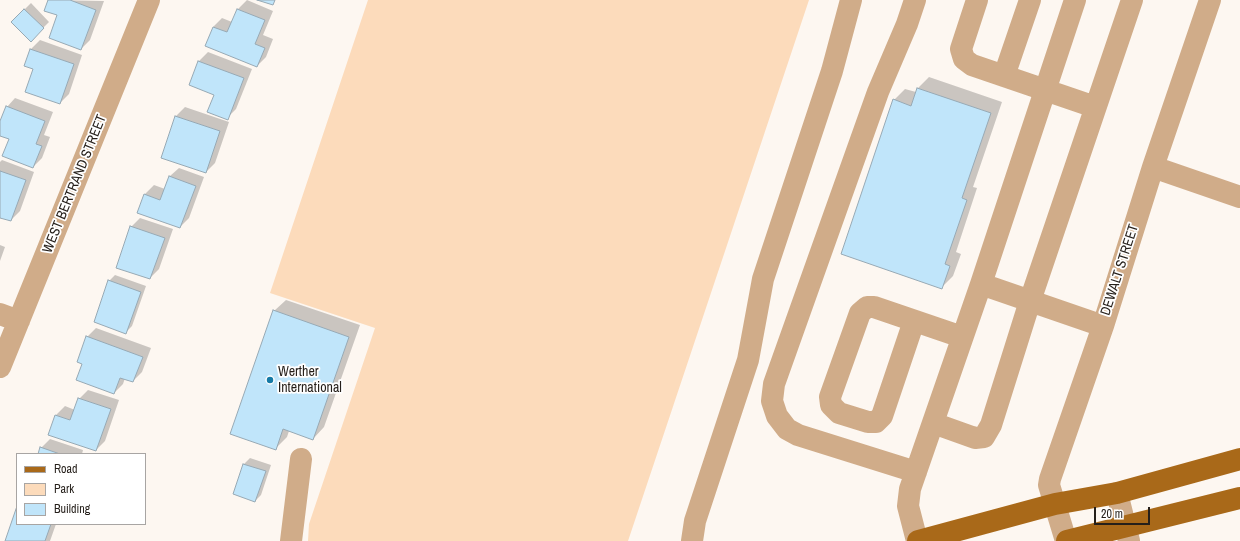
<!DOCTYPE html>
<style>
body{margin:0}
#map{position:relative;width:1240px;height:541px;overflow:hidden;background:#fdf7f1;font-family:"Archivo Narrow",sans-serif}
canvas{display:block}
.legend{position:absolute;left:16px;top:453px;width:130px;height:72px;box-sizing:border-box;background:#fff;border:1px solid #a8a5a3;margin:0;padding:5px 7px;list-style:none;font-size:12px;color:#251f1a}
.legend li{display:flex;align-items:center;gap:8px;height:20px}
.legend b{width:20px;border:1px solid #a8a5a3}
.scale{position:absolute;left:1094px;top:507px;width:56px;height:18px;box-sizing:border-box;border:2px solid #251f1a;border-top:0;padding-left:5px;font-size:12px;line-height:14px;white-space:nowrap;color:#251f1a;-webkit-text-stroke:3px #fff;paint-order:stroke}
</style>
<div id="map">
<canvas width="1240" height="541"></canvas>
<ul class="legend">
<li><b style="height:5px;background:#a96919"></b>Road</li>
<li><b style="height:11px;background:#fcdbbb"></b>Park</li>
<li><b style="height:11px;background:#c0e5fa"></b>Building</li>
</ul>
<div class="scale">20 m</div>
</div>
<script>
const c = document.querySelector('canvas').getContext('2d');
c.lineJoin = 'round';
function fillPath(path, color) { c.fillStyle = color; c.fill(path, 'evenodd'); }
const toPath = rows => new Path2D(rows.map(r => 'M' + r).join(''));
function stroke(path, color, width, dash) { c.strokeStyle = color; c.lineWidth = width; c.lineCap = dash ? 'butt' : 'round'; c.setLineDash(dash || []); c.stroke(path); }
function label(font, color, halo, rows, align = 'center') {
  c.font = font + ' "Archivo Narrow",sans-serif'; c.lineWidth = 3.5; c.setLineDash([]); c.textBaseline = 'middle'; c.strokeStyle = halo; c.fillStyle = color; for (const [text, x, y, turn = 0] of rows) {
    c.save(); c.translate(x, y); c.rotate((+turn || 0) * Math.PI / 180); c.textAlign = isNaN(turn) ? turn : align; if (halo) c.strokeText(text, 0, 0); c.fillText(text, 0, 0); c.restore();
  }
}
fillPath(toPath([
 [368,0,809,0,628,541,308,541,309,524,375,328,270,293]
]), '#fcdbbb');
fillPath(toPath([
 [49,0,104,1,90,40,81,49],
 [247,0,273,11,263,35,273,39,266,57,257,66,213,27,222,18,232,22,238,9],
 [31,3,49,22,31,40,12,22],
 [40,40,82,55,69,94,60,103,34,68,26,65,31,49],
 [208,52,252,69,236,109,227,118,215,94,190,84,199,61],
 [929,77,1002,102,973,187,977,188,956,252,961,254,953,276,942,287,894,100,905,89,916,92,918,88],
 [15,98,53,112,44,135,50,137,42,158,33,167,10,139,0,135,0,124,7,107],
 [185,107,229,122,215,163,206,172,162,157,176,116],
 [2,160,34,172,20,211,11,220,0,216,0,162],
 [179,168,204,177,189,218,180,227,138,213,145,194,154,185,165,189,170,176],
 [140,218,173,229,159,269,150,278,131,227],
 [0,245,5,247,0,261],
 [115,275,146,286,132,326,126,332,109,281],
 [286,300,360,325,324,427,313,439,289,431,287,437,275,449,274,311],
 [96,328,151,348,142,372,133,381,125,378,123,384,114,393,83,363,87,337],
 [88,390,119,400,105,441,96,450,56,415,65,406,75,410,79,399],
 [50,439,83,450,82,454,39,454,41,448],
 [250,458,271,465,261,495,255,501,234,494,244,464],
 [17,509,17,524,56,524,50,541,6,541]
]), '#0003');
const building = toPath([
 [48,0,70,0,96,10,81,50,49,38,57,15,44,11,48,0],
 [257,0,275,0,273,5,257,0],
 [24,9,44,28,31,42,11,22,24,9],
 [237,9,265,20,255,44,265,48,257,67,205,46,213,27,227,32,237,9],
 [30,49,74,64,60,104,25,92,33,69,24,66,30,49],
 [198,61,244,78,228,120,207,112,214,95,189,85,198,61],
 [917,88,991,113,962,198,967,200,945,264,950,266,942,289,841,254,893,99,911,106,917,88],
 [6,106,45,121,36,144,42,146,33,168,2,156,9,139,0,136,0,121,6,106],
 [175,116,220,131,206,173,161,158,175,116],
 [0,171,26,180,11,221,0,218,0,171],
 [169,176,196,186,180,228,137,213,144,194,160,200,169,176],
 [130,226,165,238,150,279,116,268,130,226],
 [108,280,141,292,126,334,94,322,108,280],
 [273,310,349,337,313,440,283,429,276,450,230,434,273,310],
 [86,336,143,357,133,382,120,378,114,394,76,380,82,364,77,362,86,336],
 [78,398,111,409,96,451,48,435,55,415,70,420,78,398],
 [40,447,60,454,38,454,40,447],
 [243,464,266,471,255,502,233,494,243,464],
 [17,506,17,524,51,524,45,541,5,541,17,506]
]);
fillPath(building, '#c0e5fa');
stroke(building, '#97a9b4', 1);
stroke(toPath([
 [915,0,907,24,878,92,774,384,772,401,777,416,787,429,798,435,916,472],
 [977,0,961,49,964,59,972,65,1095,107],
 [1004,76,1030,0],
 [1153,167,1240,197],
 [981,284,1103,326],
 [0,314,19,321],
 [914,321,882,416,876,422,868,422,839,413,831,405,830,397,860,313,867,307,874,307,962,337],
 [0,367,149,0],
 [933,423,975,438,984,437,991,425,1030,301,1132,0],
 [1117,493,1129,541],
 [291,541,301,459],
 [692,541,695,521,748,360,763,279,832,71,851,0],
 [917,541,908,506,910,489,981,284,1075,0],
 [1066,541,1049,485,1050,479,1103,326,1153,167,1210,0]
]), '#d0ac89', 22);
stroke(toPath([
 [918,541,1055,504,1117,493,1240,459],
 [1067,541,1240,498]
]), '#a96919', 22);
for (const [x, y, r, color] of [
 [270,380,4,"#157aa6"]
]) { const dot = new Path2D(); dot.arc(x, y, r, 0, 2 * Math.PI); c.fillStyle = color; c.fill(dot); stroke(dot, '#fff', 1.5); }
label('14px', '#251f1a', '#fff', [
 ["WEST BERTRAND STREET",75,184,-68],
 ["DEWALT STREET",1120,270,-72]
]);
label('14px', '#251f1a', '#fff', [
 ["Werther",278,372],
 ["International",278,388]
], 'left');
</script>
